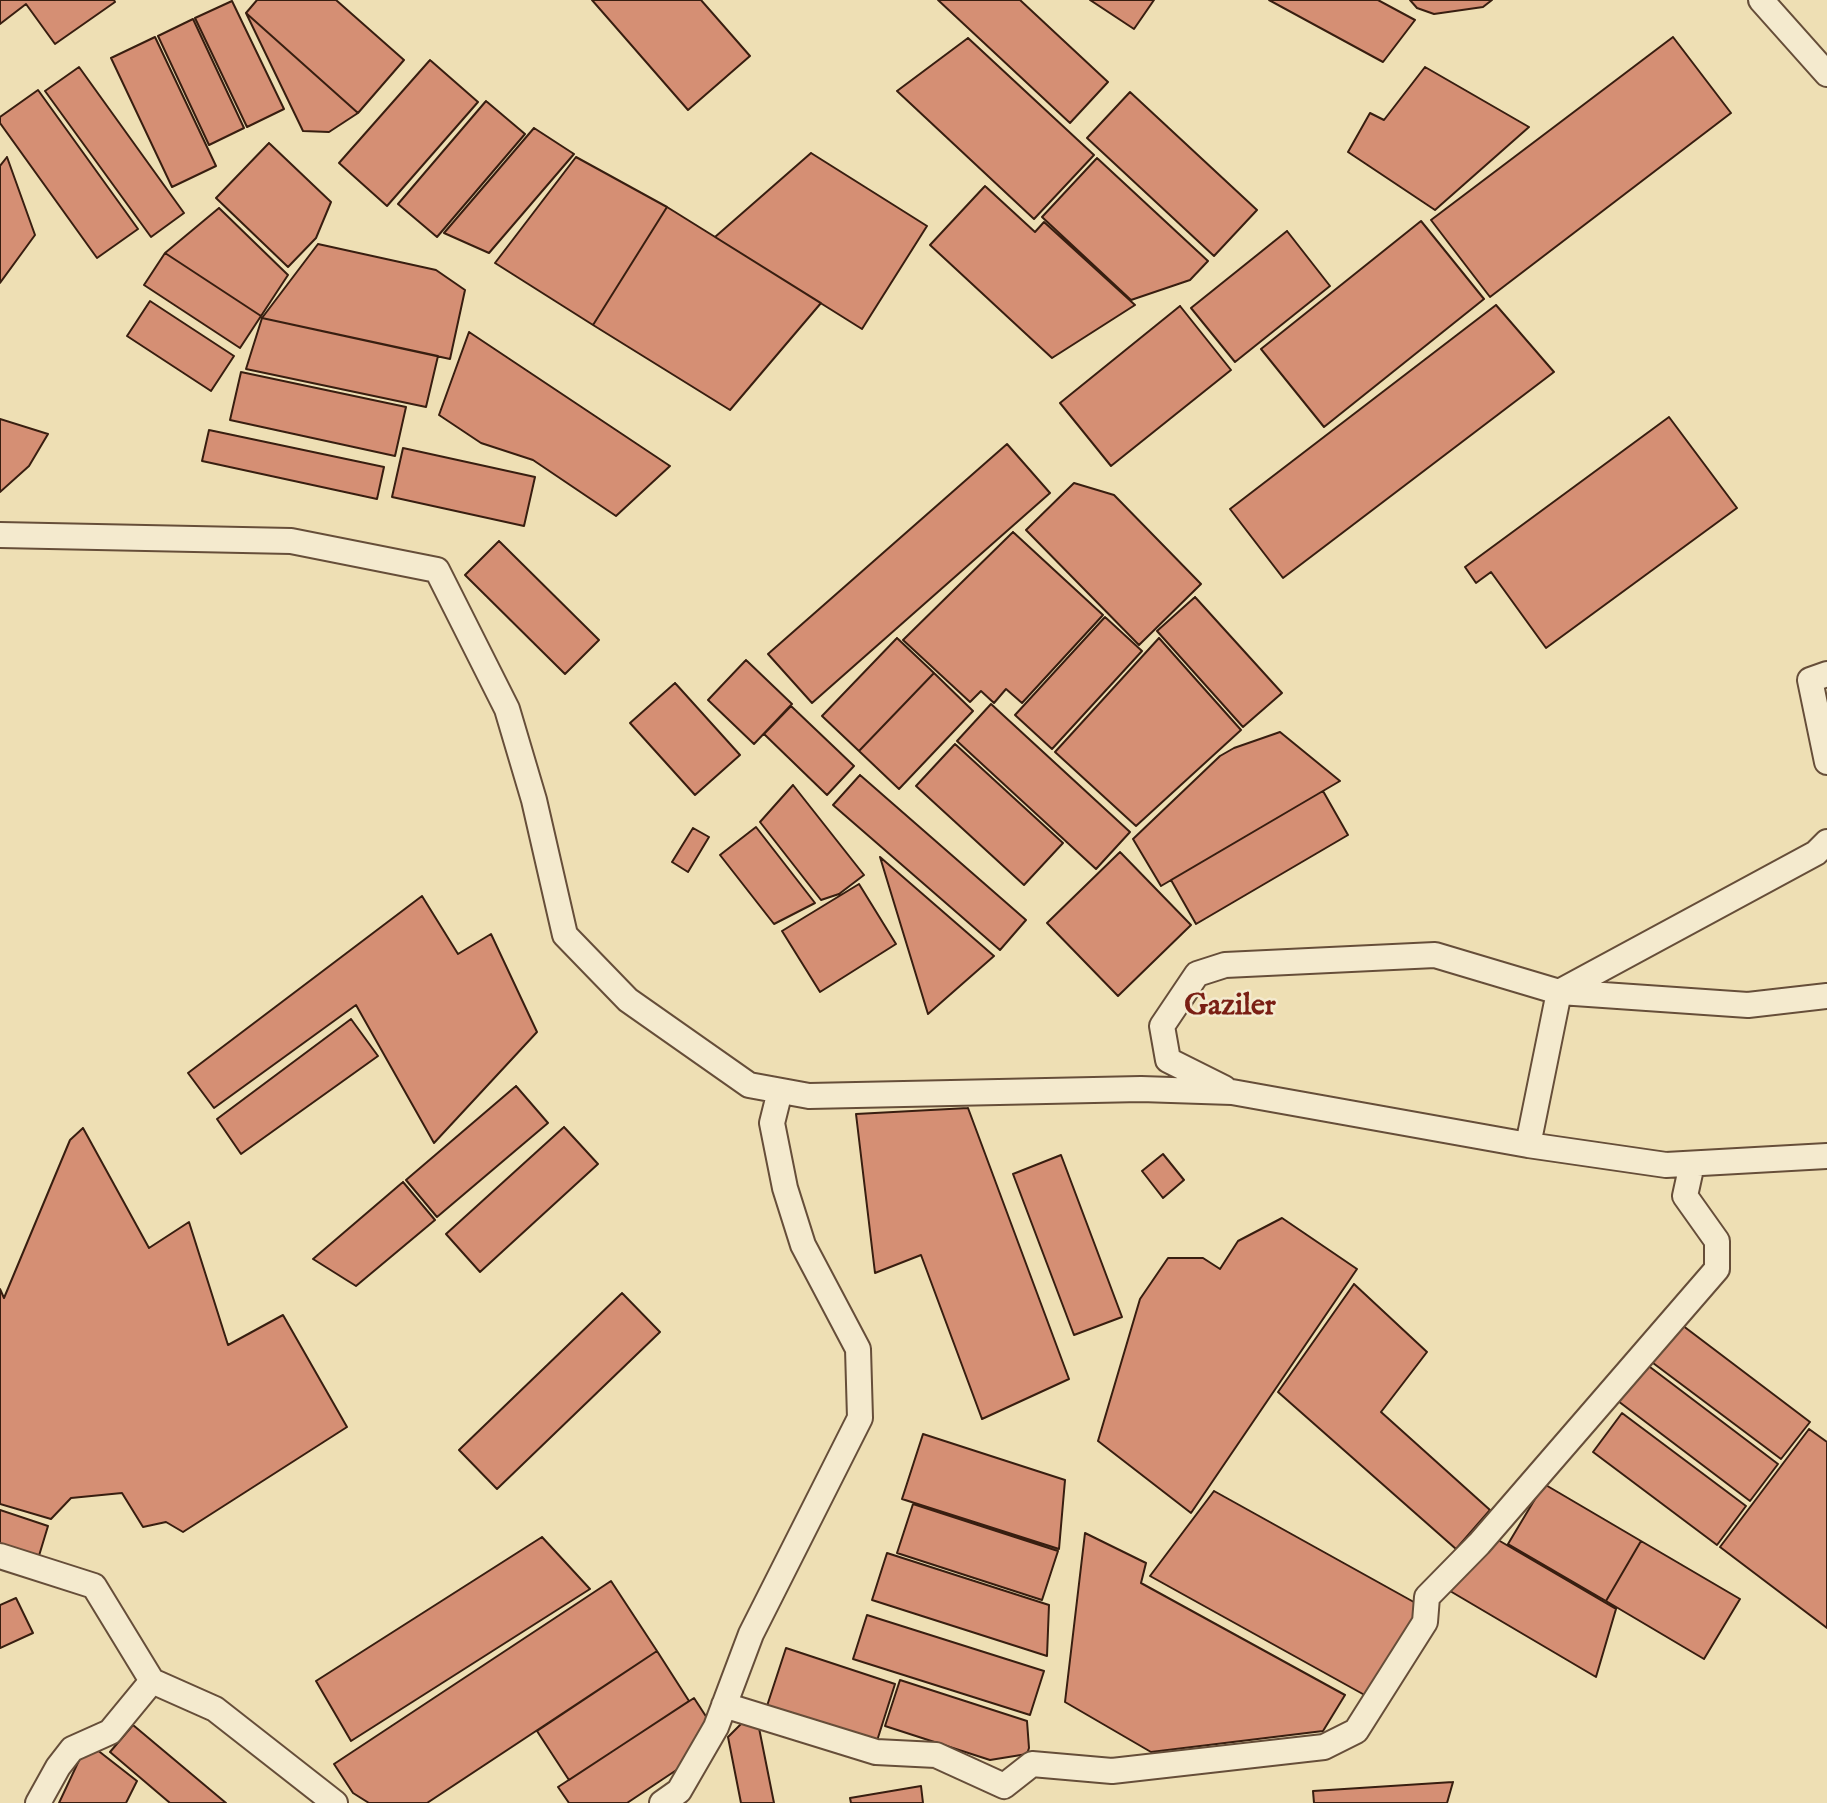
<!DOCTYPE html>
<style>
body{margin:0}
canvas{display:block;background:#eedfb4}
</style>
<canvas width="1827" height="1803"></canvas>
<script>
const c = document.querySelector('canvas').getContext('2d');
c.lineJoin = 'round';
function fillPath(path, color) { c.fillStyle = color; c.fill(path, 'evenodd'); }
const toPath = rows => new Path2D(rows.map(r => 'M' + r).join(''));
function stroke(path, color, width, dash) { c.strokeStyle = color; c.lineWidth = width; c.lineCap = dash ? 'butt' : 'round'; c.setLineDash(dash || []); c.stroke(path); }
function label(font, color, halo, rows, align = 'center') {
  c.font = font + ' "IM FELL English",serif'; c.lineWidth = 5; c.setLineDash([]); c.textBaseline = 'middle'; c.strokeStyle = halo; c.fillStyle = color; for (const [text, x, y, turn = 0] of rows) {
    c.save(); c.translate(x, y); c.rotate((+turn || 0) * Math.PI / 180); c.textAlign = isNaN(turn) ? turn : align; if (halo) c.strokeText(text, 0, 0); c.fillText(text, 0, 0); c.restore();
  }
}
const building = toPath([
 [0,0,114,0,115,2,55,44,26,4,0,24,0,0],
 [257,0,336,0,404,60,358,113,246,13,257,0],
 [592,0,701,0,750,56,688,110,592,0],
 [938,0,1020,0,1108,82,1070,123,938,0],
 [1090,0,1154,0,1134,29,1090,0],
 [1269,0,1378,0,1415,20,1383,62,1269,0],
 [1410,0,1492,0,1483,7,1434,14,1417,8,1410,0],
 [232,1,284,109,247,127,195,18,232,1],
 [246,13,358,113,329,132,303,131,246,13],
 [193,19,244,128,209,145,158,36,193,19],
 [155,37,216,166,172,187,111,58,155,37],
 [1673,37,1731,113,1490,297,1431,220,1673,37],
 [968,38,1094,155,1034,219,897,91,968,38],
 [430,60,478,102,387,206,339,163,430,60],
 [79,67,184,213,151,237,45,91,79,67],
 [1425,67,1529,127,1435,210,1348,152,1370,113,1384,120,1425,67],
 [38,90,138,229,97,258,0,123,0,117,38,90],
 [1130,92,1257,210,1214,256,1087,138,1130,92],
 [486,101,525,134,437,237,398,204,486,101],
 [534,128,574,154,489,253,444,233,534,128],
 [269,143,331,202,316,238,288,267,216,198,269,143],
 [811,153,927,226,862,329,715,237,811,153],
 [7,157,35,235,0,283,0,166,7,157],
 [576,157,667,207,593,325,495,263,576,157],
 [1097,158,1208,261,1190,280,1131,300,1042,217,1097,158],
 [985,186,1035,232,1044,222,1135,305,1052,358,930,245,985,186],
 [667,207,821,303,730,410,593,325,667,207],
 [219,208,288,275,261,316,165,253,219,208],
 [1421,221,1484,299,1324,427,1261,349,1421,221],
 [1287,231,1330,286,1235,362,1191,308,1287,231],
 [318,244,436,270,465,290,450,359,262,318,318,244],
 [165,253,261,316,240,348,144,285,165,253],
 [150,301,234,356,211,391,127,336,150,301],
 [1496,305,1554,372,1283,578,1230,509,1496,305],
 [1180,306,1231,370,1111,466,1060,403,1180,306],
 [262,318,438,356,426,407,246,369,262,318],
 [469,332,670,466,616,516,533,460,481,443,439,415,469,332],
 [241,372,406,407,395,456,230,420,241,372],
 [1669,417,1737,508,1546,648,1491,572,1476,583,1465,567,1669,417],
 [0,419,48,434,29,466,0,492,0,419],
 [209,430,384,467,377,499,202,461,209,430],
 [1007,444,1050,493,812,703,768,654,1007,444],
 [403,448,535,477,524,526,392,497,403,448],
 [1074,483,1114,495,1201,584,1139,645,1026,530,1074,483],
 [1013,532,1103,615,1022,703,1006,689,994,703,981,691,970,702,903,640,1013,532],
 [499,541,599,640,565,674,465,575,499,541],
 [1195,597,1282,693,1243,727,1157,631,1195,597],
 [1105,617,1142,651,1052,749,1015,715,1105,617],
 [897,638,934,673,859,751,822,716,897,638],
 [1159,638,1241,730,1136,826,1055,752,1159,638],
 [746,660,792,704,754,744,708,700,746,660],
 [934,673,973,711,899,789,859,751,934,673],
 [675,683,740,755,695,795,630,723,675,683],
 [991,704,1130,832,1096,869,957,741,991,704],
 [791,706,854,766,827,795,764,734,791,706],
 [1280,732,1340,781,1161,886,1133,839,1220,756,1234,748,1280,732],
 [955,744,1063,843,1024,885,916,786,955,744],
 [860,775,1026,920,1000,950,833,805,860,775],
 [793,785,864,875,839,894,821,900,760,822,793,785],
 [1323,791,1348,835,1196,924,1171,880,1323,791],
 [756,827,815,903,774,924,720,855,756,827],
 [693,828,709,837,688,872,672,862,693,828],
 [1120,852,1191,925,1118,996,1047,923,1120,852],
 [880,857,994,956,928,1014,880,857],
 [859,884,896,944,820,992,782,931,859,884],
 [422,896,458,954,491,934,537,1032,434,1143,356,1005,214,1108,188,1073,422,896],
 [351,1019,378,1056,241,1154,217,1119,351,1019],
 [516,1086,548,1123,437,1217,406,1180,516,1086],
 [968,1108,1069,1379,982,1419,921,1255,875,1273,856,1114,968,1108],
 [564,1127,598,1164,480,1272,446,1234,564,1127],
 [83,1128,149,1248,189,1222,228,1345,283,1315,347,1427,183,1532,166,1522,143,1527,122,1493,71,1498,51,1519,0,1504,0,1289,4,1298,70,1140,83,1128],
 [1163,1154,1184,1180,1163,1198,1142,1171,1163,1154],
 [1061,1155,1122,1317,1074,1335,1013,1174,1061,1155],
 [403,1182,435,1220,356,1286,313,1259,403,1182],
 [1282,1218,1357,1269,1191,1513,1098,1441,1140,1299,1168,1258,1203,1258,1220,1269,1238,1241,1282,1218],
 [1354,1284,1427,1352,1381,1412,1490,1510,1456,1549,1278,1392,1354,1284],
 [622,1293,660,1332,497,1489,459,1450,622,1293],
 [1678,1322,1810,1422,1781,1459,1649,1360,1678,1322],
 [1646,1364,1778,1464,1750,1501,1618,1401,1646,1364],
 [1622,1413,1746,1506,1717,1545,1593,1452,1622,1413],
 [1809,1429,1827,1442,1827,1628,1720,1547,1809,1429],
 [923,1434,1065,1480,1059,1549,902,1499,923,1434],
 [1544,1484,1641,1541,1606,1601,1508,1544,1544,1484],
 [1214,1491,1421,1606,1370,1698,1150,1576,1214,1491],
 [913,1504,1058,1551,1042,1600,897,1553,913,1504],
 [0,1510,48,1526,38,1559,0,1547,0,1510],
 [1085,1533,1146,1563,1141,1583,1345,1695,1323,1731,1151,1752,1065,1702,1085,1533],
 [542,1537,590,1589,351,1741,316,1681,542,1537],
 [1493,1537,1616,1609,1596,1677,1450,1591,1493,1537],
 [1641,1541,1740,1599,1704,1659,1606,1601,1641,1541],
 [887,1553,1049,1605,1047,1656,872,1600,887,1553],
 [611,1581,657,1651,427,1803,369,1803,353,1793,334,1764,611,1581],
 [16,1598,33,1633,0,1648,0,1605,16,1598],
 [867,1615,1044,1671,1030,1715,853,1659,867,1615],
 [786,1648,895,1684,876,1744,766,1709,786,1648],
 [657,1651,689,1701,569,1780,537,1731,657,1651],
 [900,1680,1027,1721,1029,1748,1027,1754,990,1760,885,1726,900,1680],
 [694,1698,709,1721,681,1767,627,1803,569,1803,558,1787,694,1698],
 [744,1721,758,1723,774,1803,741,1803,728,1737,744,1721],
 [133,1725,226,1803,170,1803,110,1752,133,1725],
 [96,1749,137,1781,126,1803,59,1803,82,1754,96,1749],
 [1453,1782,1447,1803,1314,1803,1313,1791,1453,1782],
 [921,1786,923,1803,851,1803,850,1798,921,1786]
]);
fillPath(building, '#d58f74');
stroke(building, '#381e10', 2);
const minor = toPath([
 [1761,0,1827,74],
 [0,535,291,541,437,570,507,709,534,800,565,935,628,1000,749,1085,809,1096,1141,1089,1232,1092,1528,1145,1666,1165,1827,1156],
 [1827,674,1810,680,1827,762],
 [1559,992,1816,853,1827,842],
 [1560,992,1748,1005,1827,996],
 [1224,1088,1168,1060,1162,1026,1197,974,1225,965,1435,955,1559,992,1528,1145],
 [0,1556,94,1586,152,1681,215,1709,335,1803],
 [724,1705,876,1752,936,1755,1004,1786,1032,1764,1112,1771,1324,1747,1356,1731,1425,1622,1427,1597,1479,1544,1717,1269,1717,1241,1685,1196,1692,1164],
 [38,1803,58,1767,72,1749,110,1732,152,1681],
 [662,1803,679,1791,716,1727,751,1634,860,1418,858,1349,803,1245,785,1188,772,1123,780,1091]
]);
stroke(minor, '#664e39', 28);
stroke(minor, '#f4eace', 24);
label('bold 30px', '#7a1f14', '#f4eace', [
 ["Gaziler",1230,1008]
]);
</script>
